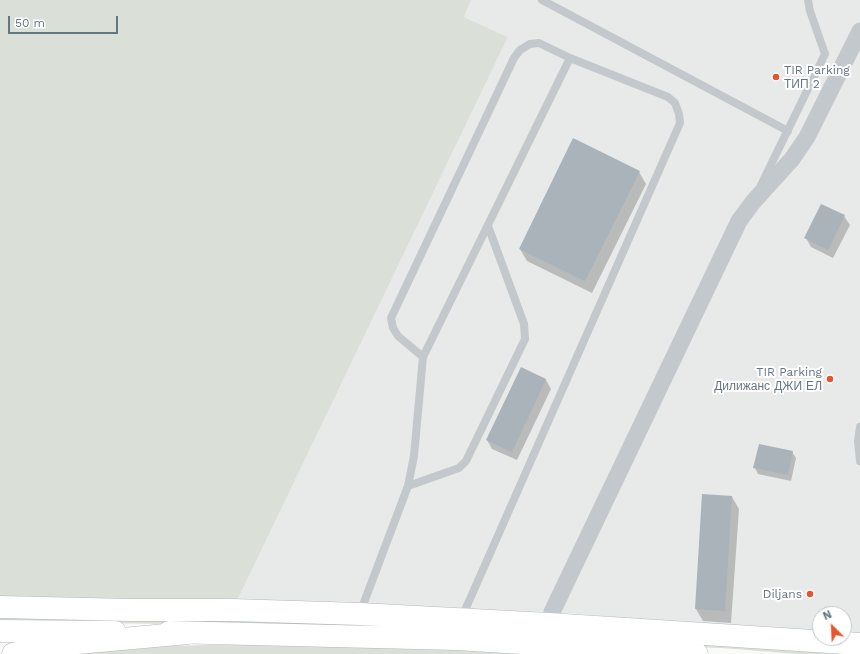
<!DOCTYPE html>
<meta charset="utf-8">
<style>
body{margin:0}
#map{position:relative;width:860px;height:654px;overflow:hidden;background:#fafaf8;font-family:"Work Sans",sans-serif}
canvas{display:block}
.north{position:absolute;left:812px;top:606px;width:40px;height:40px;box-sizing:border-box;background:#fff;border:1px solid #c1c8cd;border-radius:50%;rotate:336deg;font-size:11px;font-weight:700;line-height:16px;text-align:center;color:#657683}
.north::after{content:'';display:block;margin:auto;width:14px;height:18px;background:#e4572e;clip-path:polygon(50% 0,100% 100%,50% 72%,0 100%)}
.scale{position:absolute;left:8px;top:16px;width:110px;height:18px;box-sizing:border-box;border:2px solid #657683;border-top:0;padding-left:5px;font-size:12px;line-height:14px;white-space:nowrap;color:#657683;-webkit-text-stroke:3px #fff;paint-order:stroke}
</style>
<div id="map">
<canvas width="860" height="654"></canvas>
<div class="north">N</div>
<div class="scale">50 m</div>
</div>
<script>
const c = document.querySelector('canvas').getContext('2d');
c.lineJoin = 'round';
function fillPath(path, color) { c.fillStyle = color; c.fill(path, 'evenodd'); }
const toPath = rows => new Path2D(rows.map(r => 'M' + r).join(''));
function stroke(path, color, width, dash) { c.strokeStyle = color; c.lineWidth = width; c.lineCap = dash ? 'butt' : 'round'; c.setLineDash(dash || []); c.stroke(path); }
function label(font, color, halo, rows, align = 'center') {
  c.font = font + ' "Work Sans",sans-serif'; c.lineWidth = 4; c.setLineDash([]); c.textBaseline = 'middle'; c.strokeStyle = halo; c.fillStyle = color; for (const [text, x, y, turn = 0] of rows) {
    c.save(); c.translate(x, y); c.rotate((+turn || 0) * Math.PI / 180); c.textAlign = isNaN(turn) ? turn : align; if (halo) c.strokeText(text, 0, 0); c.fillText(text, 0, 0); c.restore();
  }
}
fillPath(toPath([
 [471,0,860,0,860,636,844,634,844,614,820,614,820,633,552,612,465,610,237,601,508,37,464,17]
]), '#e8e9e9');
fillPath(toPath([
 [0,0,471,0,464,17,508,37,237,601,0,597],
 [0,615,348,621,348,626,0,622],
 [577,636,860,654,797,654,722,648,650,646],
 [282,644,572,654,43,654,147,646]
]), '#dadfd7');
fillPath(toPath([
 [639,172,646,184,592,293,527,261,520,249],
 [844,216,850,225,833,258,811,247,806,238],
 [521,369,546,380,551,389,517,460,492,449,487,440],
 [792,452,796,458,791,481,758,474,755,468],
 [732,497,739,509,731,623,703,621,696,609]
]), '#0003');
fillPath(toPath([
 [573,138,640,171,585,281,519,249],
 [821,204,845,215,828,250,804,238],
 [521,367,546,379,512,452,486,440],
 [759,444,793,451,788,475,753,468],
 [702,494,732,496,725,611,695,609]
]), '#aab3b9');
const secondary = toPath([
 [0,607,130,610,232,610,360,614,549,624,860,644],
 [0,631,115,632],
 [169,632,457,639,697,654]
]);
const primary = toPath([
 [13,654,43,647,67,644,188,633]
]);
stroke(secondary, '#b3babf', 23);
stroke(primary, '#b5babe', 23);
stroke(toPath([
 [542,0,788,131],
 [761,185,825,54,810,11,808,0],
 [423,357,398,336,393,328,391,318,514,58,520,50,530,44,539,43,570,58],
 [860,427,858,441,860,461],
 [408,486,459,468,466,461,525,339,524,324,488,226],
 [360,613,408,486,414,456,423,357,570,58,668,97,675,103,679,114,680,123,462,617]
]), '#c3c8cc', 8);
stroke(toPath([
 [547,635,552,612,739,221,753,202,792,159,807,137,860,31]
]), '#c3c8cc', 17);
stroke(secondary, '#fff', 22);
stroke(primary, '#fff', 22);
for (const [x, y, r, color] of [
 [776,77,4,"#e4572e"],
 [830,379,4,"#e4572e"],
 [810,594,4,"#e4572e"]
]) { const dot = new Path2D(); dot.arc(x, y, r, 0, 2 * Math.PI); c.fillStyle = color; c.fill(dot); stroke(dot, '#fff', 1.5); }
label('12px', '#657683', '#fff', [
 ["TIR Parking",784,70,"left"],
 ["ТИП 2",784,84,"left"],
 ["TIR Parking",822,372],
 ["Дилижанс ДЖИ ЕЛ",822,386],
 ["Diljans",802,594]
], 'right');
</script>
